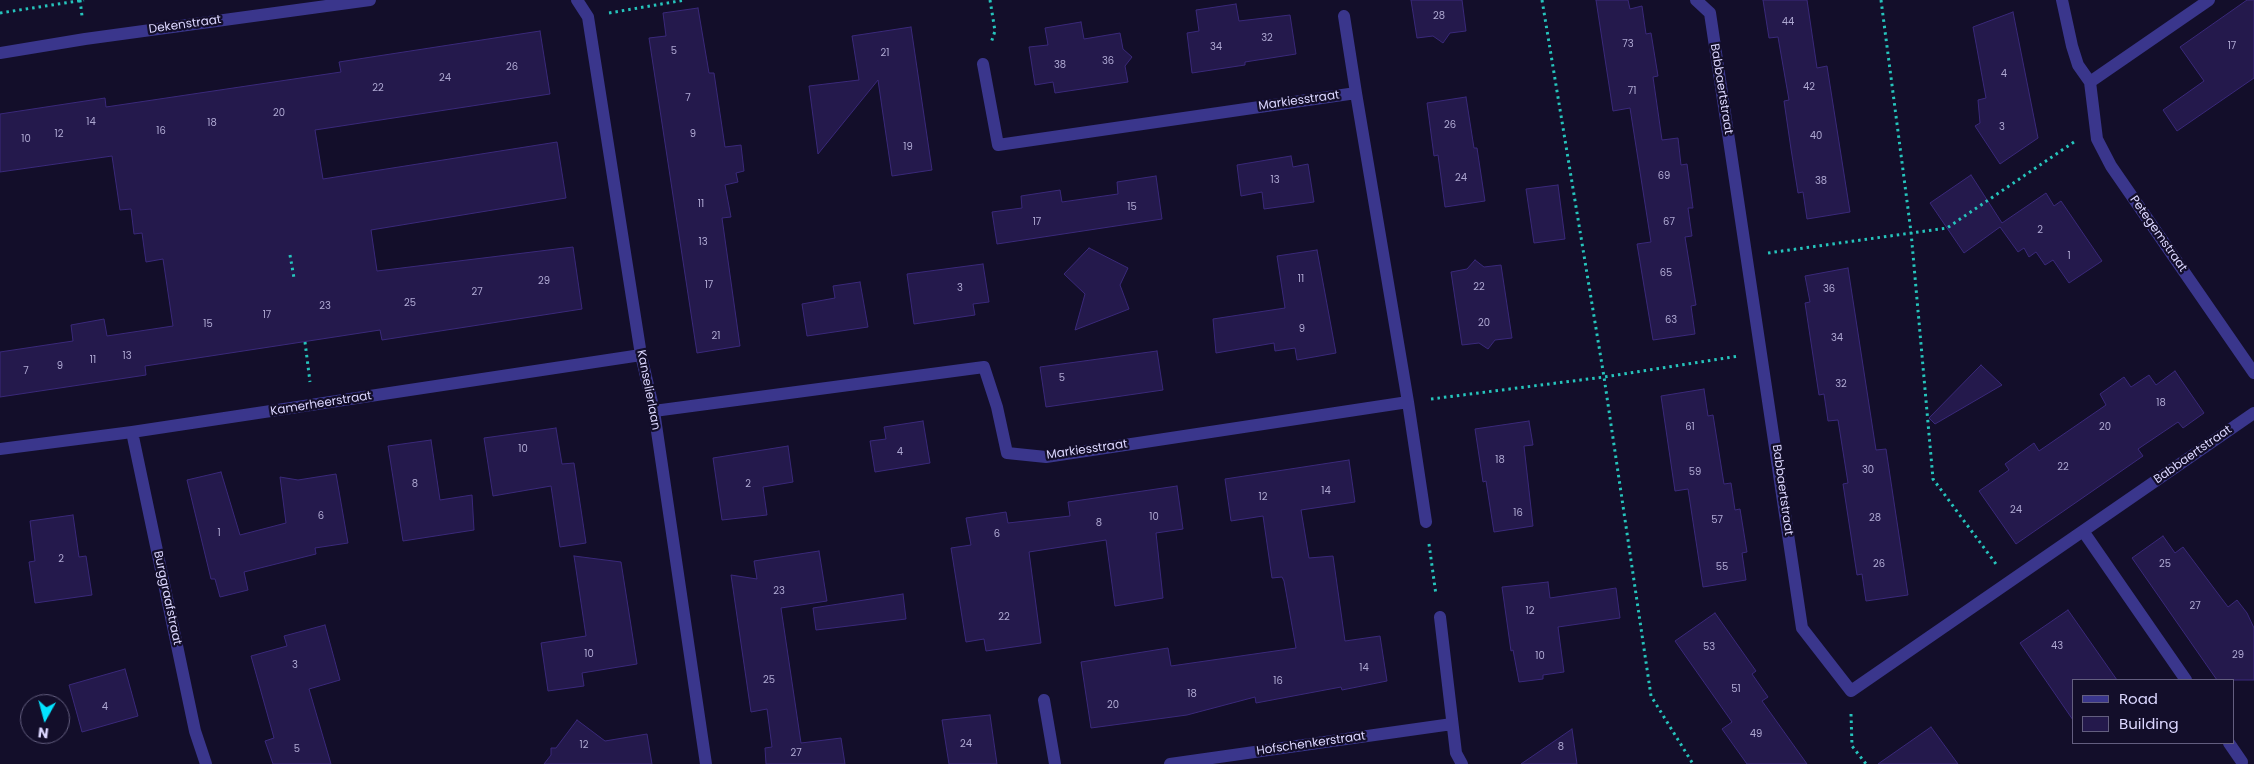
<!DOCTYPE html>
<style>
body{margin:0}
#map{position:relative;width:2254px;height:764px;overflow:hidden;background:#130e2a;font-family:Poppins,sans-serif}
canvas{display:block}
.legend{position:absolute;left:2072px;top:679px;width:162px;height:65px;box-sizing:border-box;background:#130e2a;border:1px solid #635e7f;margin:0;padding:6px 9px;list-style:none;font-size:15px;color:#dcd7ff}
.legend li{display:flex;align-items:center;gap:10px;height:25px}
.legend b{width:25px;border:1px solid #635e7f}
.north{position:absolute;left:20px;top:694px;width:50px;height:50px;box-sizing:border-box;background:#130e2a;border:1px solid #635e7f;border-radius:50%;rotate:187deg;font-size:14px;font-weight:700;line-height:20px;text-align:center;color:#dcd7ff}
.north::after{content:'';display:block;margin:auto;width:18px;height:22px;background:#03e3ff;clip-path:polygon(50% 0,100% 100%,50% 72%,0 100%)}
</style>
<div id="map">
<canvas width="2254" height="764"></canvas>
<ul class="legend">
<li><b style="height:6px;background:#3a368c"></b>Road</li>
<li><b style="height:14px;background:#24194c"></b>Building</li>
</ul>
<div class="north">N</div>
</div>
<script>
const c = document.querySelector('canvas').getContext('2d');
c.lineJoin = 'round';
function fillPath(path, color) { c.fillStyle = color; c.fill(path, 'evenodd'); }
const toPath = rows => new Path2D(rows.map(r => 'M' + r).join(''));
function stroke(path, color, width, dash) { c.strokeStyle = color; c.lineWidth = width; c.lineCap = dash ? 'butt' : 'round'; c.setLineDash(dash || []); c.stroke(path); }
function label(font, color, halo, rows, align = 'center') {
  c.font = font + ' Poppins,sans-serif'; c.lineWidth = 4.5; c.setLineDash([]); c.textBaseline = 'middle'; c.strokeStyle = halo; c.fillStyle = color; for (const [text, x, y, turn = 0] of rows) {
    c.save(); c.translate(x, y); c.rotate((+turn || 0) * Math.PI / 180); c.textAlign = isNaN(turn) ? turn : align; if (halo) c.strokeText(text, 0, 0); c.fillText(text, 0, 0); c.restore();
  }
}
const building = toPath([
 [1411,0,1462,0,1466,31,1450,33,1443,43,1433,36,1417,38,1411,0],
 [1596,0,1628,0,1630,9,1642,6,1646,34,1651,33,1658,76,1653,77,1662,140,1678,138,1681,165,1687,164,1693,208,1688,208,1692,236,1685,237,1696,305,1691,306,1695,334,1653,340,1637,244,1651,242,1630,108,1613,111,1596,0],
 [1763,0,1807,0,1817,68,1827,66,1850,212,1807,219,1803,192,1798,193,1791,149,1784,101,1789,100,1778,37,1769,38,1763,0],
 [2247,0,2254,0,2254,78,2177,131,2163,110,2204,81,2180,47,2247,0],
 [1236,4,1239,21,1290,15,1296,54,1245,62,1245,65,1192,73,1187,33,1199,31,1196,10,1236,4],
 [698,8,709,73,714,73,725,147,741,145,744,171,736,173,738,182,725,185,731,217,722,218,740,346,697,353,649,38,666,36,663,13,698,8],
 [2013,12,2038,138,2000,164,1975,126,1980,123,1978,100,1986,98,1973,27,2013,12],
 [1081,22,1084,39,1120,33,1123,49,1132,57,1125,66,1128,82,1055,93,1053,82,1035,85,1029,47,1048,45,1045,28,1081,22],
 [911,27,932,170,892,176,878,80,818,154,809,86,859,80,852,36,911,27],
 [540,31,550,94,315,130,323,179,557,142,566,198,371,230,377,271,573,247,582,309,382,340,380,330,289,344,145,366,146,375,0,397,0,352,73,341,71,325,104,319,107,336,173,326,163,259,146,262,142,233,134,234,131,209,120,210,112,156,0,172,0,114,105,98,106,107,240,87,341,72,339,62,540,31],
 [1466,97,1474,148,1477,148,1485,201,1445,207,1438,155,1434,156,1427,103,1466,97],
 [1291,156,1293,167,1308,164,1314,202,1264,209,1262,192,1241,196,1237,165,1291,156],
 [1971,175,2002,223,2046,193,2054,206,2061,201,2102,261,2069,283,2053,260,2045,265,2036,252,2029,257,2024,248,2018,252,2000,227,1964,253,1930,203,1971,175],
 [1156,176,1162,219,997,244,992,212,1022,208,1021,196,1060,190,1062,202,1118,194,1117,182,1156,176],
 [1558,185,1565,239,1534,243,1526,189,1558,185],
 [1089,248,1128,268,1120,285,1129,309,1075,330,1085,294,1064,274,1089,248],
 [1317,250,1336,353,1297,360,1295,348,1275,351,1274,343,1216,353,1213,319,1285,308,1277,256,1317,250],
 [1475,260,1484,267,1501,265,1512,338,1495,340,1488,349,1479,343,1462,345,1451,272,1467,269,1475,260],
 [983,264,989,302,973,304,975,315,914,324,907,274,983,264],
 [1848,268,1876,450,1886,449,1908,595,1866,601,1862,574,1857,575,1843,484,1848,483,1838,420,1828,421,1824,394,1819,395,1805,303,1810,302,1805,276,1848,268],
 [860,282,868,327,807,336,802,304,835,298,833,286,860,282],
 [1157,351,1163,390,1046,407,1040,367,1157,351],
 [1981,365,2002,385,1935,424,1929,418,1981,365],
 [2175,371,2204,413,2183,428,2178,422,2138,449,2143,456,2016,544,1979,491,2009,470,2005,464,2034,443,2039,451,2106,405,2100,394,2124,377,2131,387,2149,375,2156,385,2175,371],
 [1704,389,1708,416,1713,415,1724,484,1731,483,1735,510,1740,509,1747,552,1742,553,1746,580,1703,587,1688,489,1675,491,1661,396,1704,389],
 [923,421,930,463,875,472,870,441,886,439,884,427,923,421],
 [1529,421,1533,445,1524,446,1533,526,1494,532,1486,481,1483,482,1475,429,1529,421],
 [556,428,562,464,574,463,586,543,560,547,551,486,493,496,484,438,556,428],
 [431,440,440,500,472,495,474,530,403,541,388,446,431,440],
 [788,446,793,482,763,487,767,515,722,520,713,458,788,446],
 [1349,460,1355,502,1301,510,1309,558,1333,556,1345,641,1380,636,1387,681,1342,690,1341,687,1256,703,1255,697,1187,715,1091,728,1081,662,1168,648,1171,666,1296,648,1284,581,1282,577,1272,578,1263,516,1231,521,1225,479,1349,460],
 [221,472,240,535,286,523,280,477,298,480,336,474,348,543,315,548,316,554,244,572,248,590,220,597,215,579,211,579,187,480,221,472],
 [1177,486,1183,529,1156,533,1163,598,1115,606,1106,540,1029,552,1041,643,986,651,984,639,966,642,951,548,971,545,966,518,1006,512,1008,523,1070,516,1068,502,1177,486],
 [73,515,79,557,86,556,92,595,35,603,29,562,35,561,30,521,73,515],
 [2163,536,2175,553,2183,547,2228,607,2237,600,2247,613,2254,628,2254,680,2217,680,2132,558,2163,536],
 [819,551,827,601,781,608,801,743,841,738,845,764,766,764,765,748,772,747,767,709,751,712,731,575,757,579,754,561,819,551],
 [574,556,621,562,637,664,582,673,584,686,548,691,541,643,586,636,574,556],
 [1548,582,1550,598,1616,588,1620,618,1558,627,1564,672,1543,675,1543,679,1519,682,1513,650,1511,651,1502,587,1548,582],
 [903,594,906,619,816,630,813,608,903,594],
 [2068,610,2117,680,2073,680,2073,720,2020,643,2068,610],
 [1715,613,1756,671,1752,674,1768,697,1762,701,1807,764,1747,764,1722,729,1732,722,1675,641,1715,613],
 [325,625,340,680,309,689,331,764,273,764,265,741,274,738,251,656,287,646,284,636,325,625],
 [125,669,138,716,82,732,69,685,125,669],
 [990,715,997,764,949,764,942,720,990,715],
 [577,720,605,741,647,734,652,764,544,764,551,755,551,748,556,748,577,720],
 [1931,727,1958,764,1878,764,1931,727],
 [1572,729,1577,764,1521,764,1572,729]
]);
fillPath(building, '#24194c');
stroke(building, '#3a297a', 1);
stroke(toPath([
 [80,0,82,16],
 [990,0,995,31,991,43],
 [1542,0,1604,377,1651,696,1693,764],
 [1881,0,1911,232,1933,479,1996,564],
 [0,13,84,0],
 [609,13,685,0],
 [1768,253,1947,228,2074,142],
 [290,255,294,278],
 [305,342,310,382],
 [1431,399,1604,377,1739,356],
 [1429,544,1436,595],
 [1851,714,1852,746,1866,764]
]), '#26c4bc', 3, [2.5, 4]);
stroke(toPath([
 [577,0,588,17,641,355,654,411,706,764],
 [1696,0,1710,13,1802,628,1851,691,2083,531],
 [2062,0,2072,46,2078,65,2090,82,2209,0],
 [0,53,85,39,370,0],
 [983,64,998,145,1356,93,1344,16],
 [2090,82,2097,139,2111,166,2254,373],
 [1356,93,1408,402],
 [654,411,984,367,997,407,1007,453,1046,457,1408,402,1426,522],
 [132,432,195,731,206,764],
 [0,449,132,432,641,355],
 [1440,617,1456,753,1462,764],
 [2186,680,2083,531,2254,413],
 [1044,700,1055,764],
 [2229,743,2242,762],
 [1170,764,1452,724]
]), '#3a368c', 12);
label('10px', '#aea8d2', null, [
 ["28",1439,16],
 ["44",1788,22],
 ["32",1267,38],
 ["73",1628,44],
 ["17",2232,46],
 ["34",1216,47],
 ["5",674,51],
 ["21",885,53],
 ["36",1108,61],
 ["38",1060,65],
 ["26",512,67],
 ["4",2004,74],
 ["24",445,78],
 ["42",1809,87],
 ["22",378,88],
 ["71",1632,91],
 ["7",688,98],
 ["20",279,113],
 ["14",91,122],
 ["18",212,123],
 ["26",1450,125],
 ["3",2002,127],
 ["16",161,131],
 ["12",59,134],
 ["9",693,134],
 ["40",1816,136],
 ["10",26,139],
 ["19",908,147],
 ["69",1664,176],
 ["24",1461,178],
 ["13",1275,180],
 ["38",1821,181],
 ["11",701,204],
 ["15",1132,207],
 ["17",1037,222],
 ["67",1669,222],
 ["2",2040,230],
 ["13",703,242],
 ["1",2069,256],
 ["65",1666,273],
 ["11",1301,279],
 ["29",544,281],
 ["17",709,285],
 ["22",1479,287],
 ["3",960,288],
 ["36",1829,289],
 ["27",477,292],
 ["25",410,303],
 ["23",325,306],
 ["17",267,315],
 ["63",1671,320],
 ["20",1484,323],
 ["15",208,324],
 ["9",1302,329],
 ["21",716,336],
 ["34",1837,338],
 ["13",127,356],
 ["11",93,360],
 ["9",60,366],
 ["7",26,371],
 ["5",1062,378],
 ["32",1841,384],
 ["18",2161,403],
 ["61",1690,427],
 ["20",2105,427],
 ["10",523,449],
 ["4",900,452],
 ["18",1500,460],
 ["22",2063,467],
 ["30",1868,470],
 ["59",1695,472],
 ["8",415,484],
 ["2",748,484],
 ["14",1326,491],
 ["12",1263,497],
 ["24",2016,510],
 ["16",1518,513],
 ["6",321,516],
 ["10",1154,517],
 ["28",1875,518],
 ["57",1717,520],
 ["8",1099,523],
 ["1",219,533],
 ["6",997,534],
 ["2",61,559],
 ["26",1879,564],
 ["25",2165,564],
 ["55",1722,567],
 ["23",779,591],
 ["27",2195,606],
 ["12",1530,611],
 ["22",1004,617],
 ["43",2057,646],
 ["53",1709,647],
 ["10",589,654],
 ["29",2238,655],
 ["10",1540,656],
 ["3",295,665],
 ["14",1364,668],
 ["25",769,680],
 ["16",1278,681],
 ["51",1736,689],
 ["18",1192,694],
 ["20",1113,705],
 ["4",105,707],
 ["49",1756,734],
 ["24",966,744],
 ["12",584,745],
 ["8",1561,747],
 ["5",297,749],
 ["27",796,753]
]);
label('12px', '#dcd7ff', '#130e2a', [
 ["Dekenstraat",185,25,-8],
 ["Babbaertstraat",1721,89,81],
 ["Markiesstraat",1299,101,-8],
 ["Petegemstraat",2158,234,55],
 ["Kanselierlaan",648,390,79],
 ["Kamerheerstraat",321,404,-9],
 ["Markiesstraat",1087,450,-8],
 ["Babbaertstraat",2193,455,-35],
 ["Babbaertstraat",1782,490,82],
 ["Burggraafstraat",167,598,78],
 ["Hofschenkerstraat",1311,744,-8]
]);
</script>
